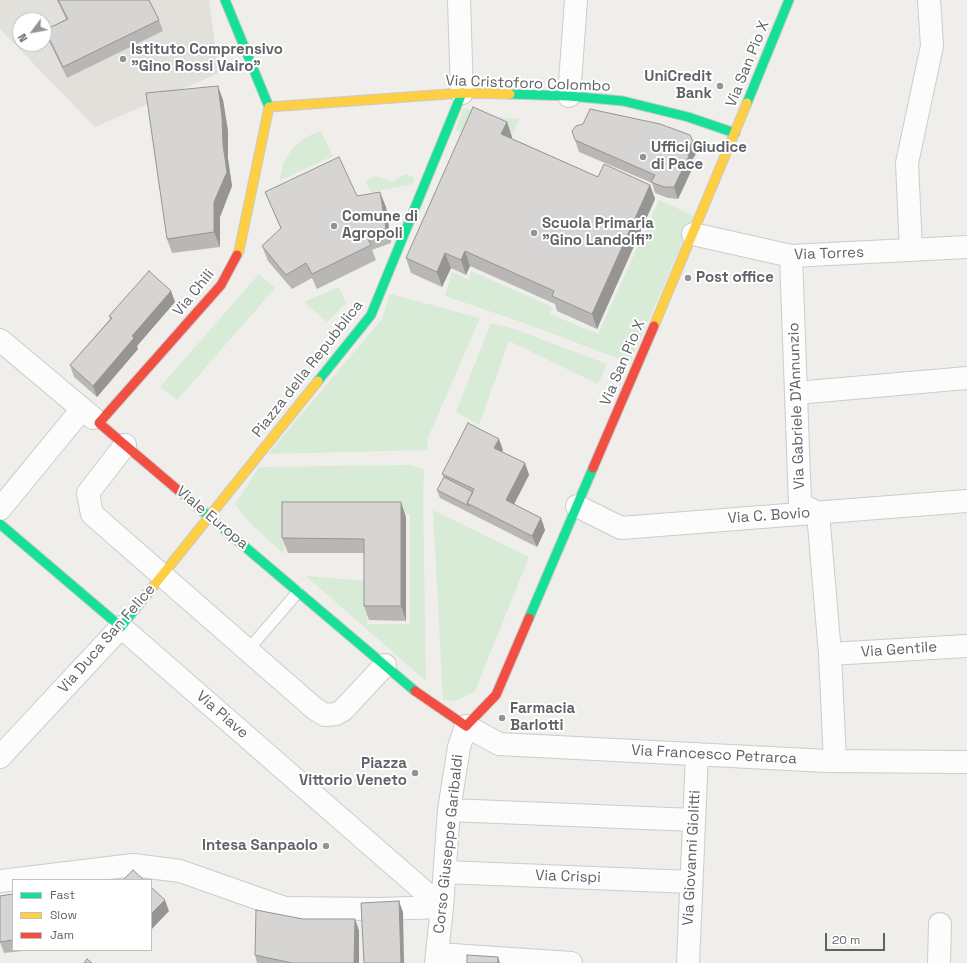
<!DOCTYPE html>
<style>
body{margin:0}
#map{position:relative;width:967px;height:963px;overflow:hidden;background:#efeeea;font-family:"Space Grotesk",sans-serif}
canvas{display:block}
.legend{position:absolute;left:12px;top:879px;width:140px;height:72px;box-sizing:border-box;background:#fff;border:1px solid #bfc1c3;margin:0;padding:5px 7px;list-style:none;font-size:12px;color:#5f6368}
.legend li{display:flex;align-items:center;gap:8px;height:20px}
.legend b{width:20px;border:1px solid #bfc1c3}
.north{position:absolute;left:12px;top:12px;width:40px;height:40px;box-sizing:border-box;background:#fff;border:1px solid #bfc1c3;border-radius:50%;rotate:238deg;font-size:11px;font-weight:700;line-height:16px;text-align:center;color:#5f6368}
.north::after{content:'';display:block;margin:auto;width:14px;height:18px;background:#919496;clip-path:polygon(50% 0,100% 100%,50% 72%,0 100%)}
.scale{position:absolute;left:825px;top:933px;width:60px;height:18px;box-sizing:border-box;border:2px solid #5f6368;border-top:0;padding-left:5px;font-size:12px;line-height:14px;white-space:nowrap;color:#5f6368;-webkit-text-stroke:3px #fff;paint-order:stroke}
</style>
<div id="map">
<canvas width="967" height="963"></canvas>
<ul class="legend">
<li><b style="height:5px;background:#16e098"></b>Fast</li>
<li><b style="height:5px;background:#ffcf43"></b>Slow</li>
<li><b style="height:5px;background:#f24e42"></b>Jam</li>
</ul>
<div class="north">N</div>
<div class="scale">20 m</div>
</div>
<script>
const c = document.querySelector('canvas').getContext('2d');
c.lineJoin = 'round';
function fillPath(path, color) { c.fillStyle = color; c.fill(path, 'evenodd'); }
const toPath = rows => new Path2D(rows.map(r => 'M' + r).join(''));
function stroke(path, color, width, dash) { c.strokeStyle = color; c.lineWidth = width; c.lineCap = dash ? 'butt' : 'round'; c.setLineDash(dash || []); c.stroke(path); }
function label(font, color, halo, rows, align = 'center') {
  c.font = font + ' "Space Grotesk",sans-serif'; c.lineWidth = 4; c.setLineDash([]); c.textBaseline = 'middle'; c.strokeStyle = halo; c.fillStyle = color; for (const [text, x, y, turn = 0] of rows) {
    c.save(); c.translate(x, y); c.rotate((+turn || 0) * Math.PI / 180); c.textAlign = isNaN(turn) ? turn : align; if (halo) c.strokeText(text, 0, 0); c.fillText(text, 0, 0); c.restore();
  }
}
fillPath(toPath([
 [0,0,209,0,219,73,95,127,0,29],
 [20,20,44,20,44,44,20,44]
]), '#e2e0da');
fillPath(toPath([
 [463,109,483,110,483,116,519,119,513,134,478,120,470,137,456,130],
 [321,131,333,156,279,181,284,161,293,148,306,137],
 [405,174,415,178,413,184,371,192,365,181,376,176,392,182],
 [659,200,694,216,630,363,527,324,445,296,452,272,469,280,471,271,552,307,550,314,598,334],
 [259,274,275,288,177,400,160,387],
 [339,287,346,303,327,322,304,302],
 [390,294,480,318,427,440,428,450,268,454,382,319],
 [491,323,514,329,607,364,598,384,509,341,479,425,456,412],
 [408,465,424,469,423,496,426,681,306,576,367,581,367,624,410,624,410,514,285,510,284,554,251,524,235,504,259,467],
 [433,510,529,557,475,691,456,701,443,700]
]), '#d8ebd6');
const lane = toPath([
 [248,650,298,592]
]);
const street = toPath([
 [459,0,462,93],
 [569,96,576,0],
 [693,234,791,256,967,247],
 [911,250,907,163,932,46,929,0],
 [791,256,800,504,818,513,830,654,835,761],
 [0,340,93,418],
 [796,393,967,378],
 [125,445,88,493,92,514,315,709,325,715,336,714,343,710,385,665],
 [577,506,621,528,967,501],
 [0,509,82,409],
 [830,654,967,646],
 [0,757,121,627,442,907],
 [449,810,694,820],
 [445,872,691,882],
 [0,881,133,865,180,871,285,908,380,909,442,907],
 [437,954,571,963],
 [436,963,442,907,449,810,459,747,466,726,499,744,827,761,967,762],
 [688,963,697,754],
 [939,963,940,924]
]);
const fast = toPath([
 [225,0,269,107],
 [510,94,569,96,623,101,688,117,735,133],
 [747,103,789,0],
 [318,381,371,315,462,93],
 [192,502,415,691],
 [0,524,121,627,147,594],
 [529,618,593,468]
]);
const slow = toPath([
 [269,107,462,93,510,94],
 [237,255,239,251,269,107],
 [654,326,747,103],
 [147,594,318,381]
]);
const jam = toPath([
 [593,468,654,326],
 [192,502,99,423,221,285,237,255],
 [415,691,466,726,496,695,529,618]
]);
stroke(lane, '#cbcccc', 13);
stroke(street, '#cbcccc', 24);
stroke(fast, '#cacacb', 11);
stroke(slow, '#cacacb', 11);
stroke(jam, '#cacacb', 11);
stroke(lane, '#fdfcfc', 11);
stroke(street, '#fdfcfc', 22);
stroke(fast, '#16e098', 9);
stroke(slow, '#ffcf43', 9);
stroke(jam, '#f24e42', 9);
fillPath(toPath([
 [57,0,149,0,159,20,163,31,67,78,49,41,45,30,66,19],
 [223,100,228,131,228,159,232,186,220,217,220,247,172,253,167,239],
 [507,122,512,137,511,138,598,177,650,185,655,199,597,329,557,311,555,304,470,266,466,275,451,268,442,287,411,273,406,258],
 [583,124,697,152,691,162,693,167,678,199,668,198,655,193,652,183,579,152,575,140],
 [265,192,357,196,386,207,391,243,372,250,376,260,317,289,312,278,292,289,268,261,262,246,281,229,271,206],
 [171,291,175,302,137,346,138,349,97,397,74,377,70,365,110,319,109,316],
 [503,450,502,452,525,463,529,475,514,504,541,518,545,530,537,547,440,498,437,490,444,477,442,474],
 [406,517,406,621,369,620,364,606,364,553,288,553,282,538],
 [13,894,13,950,33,950,4,953,0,942],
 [303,919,355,919,359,931,359,963,257,963,255,955]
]), '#b8b7b5');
fillPath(toPath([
 [218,86,223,100,228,131,228,159,232,186,220,217,220,247,214,232,214,202],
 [507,122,512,137,507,149,501,134],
 [693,141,697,152,691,162,693,167,678,199,674,187,686,152],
 [650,185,655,199,597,329,592,314],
 [380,192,386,207,391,243,386,228],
 [465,251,470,266,466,275,461,260],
 [445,253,451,268,442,287,437,272],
 [171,291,175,302,137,346,138,349,97,397,93,386,132,336],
 [499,439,503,450,498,459,494,448],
 [525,463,529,475,510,512,506,500],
 [401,502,406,517,406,621,401,606],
 [541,518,545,530,537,547,532,536],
 [165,900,169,911,151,930,151,914],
 [399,901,403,912,404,963,401,963],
 [355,919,359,931,359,963,354,963],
 [498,957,500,963,498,963]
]), '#969594');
const building = toPath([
 [58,0,149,0,159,20,63,67,45,30,68,19,58,0],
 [218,86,222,117,223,145,227,172,214,202,214,232,167,239,146,93,218,86],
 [473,107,507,122,501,134,598,177,604,164,650,185,592,314,552,296,554,291,465,251,461,260,445,253,437,272,406,258,473,107],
 [590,109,660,124,690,135,693,141,686,152,689,156,674,187,664,187,651,182,655,175,575,140,572,131,576,126,583,124,590,109],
 [339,157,357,196,380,192,386,228,366,235,371,245,312,274,306,263,286,275,262,246,281,228,265,192,339,157],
 [149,271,171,291,132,336,134,338,93,386,70,365,112,318,109,316,149,271],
 [468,423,499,439,494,448,525,463,506,500,541,518,532,536,467,503,474,489,442,474,468,423],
 [444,477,473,492,467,503,469,506,437,490,444,477],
 [282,502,401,502,401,606,364,606,364,539,282,538,282,502],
 [133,870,144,880,123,880,133,870],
 [151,887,165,900,151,914,151,887],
 [13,894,13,940,0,942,0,896,13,894],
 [399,901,401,963,364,963,361,903,399,901],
 [256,910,303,919,355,919,354,963,292,963,255,955,256,910],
 [467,955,498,957,498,963,467,963,467,955],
 [87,959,92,963,84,963,87,959]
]);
fillPath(building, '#d6d5d3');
stroke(building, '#969594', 1);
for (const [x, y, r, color] of [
 [123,59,4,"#919496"],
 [720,86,4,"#919496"],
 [643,157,4,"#919496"],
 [334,226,4,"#919496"],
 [534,233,4,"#919496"],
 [688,278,4,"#919496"],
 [502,718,4,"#919496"],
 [415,773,4,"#919496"],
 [326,846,4,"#919496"]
]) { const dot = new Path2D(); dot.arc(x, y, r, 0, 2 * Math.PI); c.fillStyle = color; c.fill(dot); stroke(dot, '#fff', 1.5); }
label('bold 15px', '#5f6368', '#fff', [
 ["Istituto Comprensivo",131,50],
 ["\"Gino Rossi Vairo\"",131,67],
 ["UniCredit",712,77,"right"],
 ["Bank",712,94,"right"],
 ["Uffici Giudice",651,148],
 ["di Pace",651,165],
 ["Comune di",342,217],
 ["Agropoli",342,234],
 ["Scuola Primaria",542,224],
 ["\"Gino Landolfi\"",542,241],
 ["Post office",696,278],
 ["Farmacia",510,709],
 ["Barlotti",510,726],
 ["Piazza",407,764,"right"],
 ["Vittorio Veneto",407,781,"right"],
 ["Intesa Sanpaolo",318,846,"right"]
], 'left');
label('15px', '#5f6368', '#fff', [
 ["Via San Pio X",748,64,-68],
 ["Via Cristoforo Colombo",528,84,2],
 ["Via Torres",829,254,-2],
 ["Via Chili",194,293,-51],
 ["Via San Pio X",623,363,-67],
 ["Piazza della Repubblica",308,369,-52],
 ["Via Gabriele D'Annunzio",797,406,-92],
 ["Via C. Bovio",769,516,-4],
 ["Viale Europa",212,518,40],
 ["Via Duca San Felice",107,639,-49],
 ["Via Gentile",899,650,-4],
 ["Via Piave",222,715,41],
 ["Via Francesco Petrarca",714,755,3],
 ["Corso Giuseppe Garibaldi",449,844,-84],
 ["Via Giovanni Giolitti",692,858,-87],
 ["Via Crispi",568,877,2]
]);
</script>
